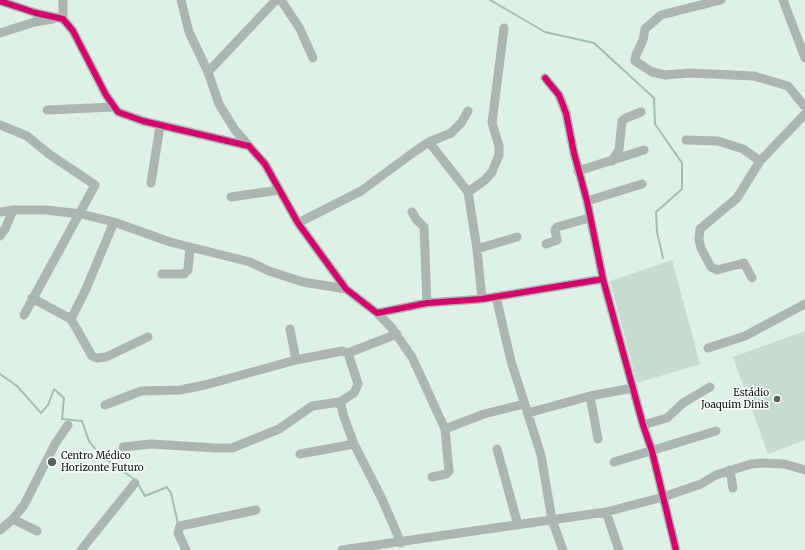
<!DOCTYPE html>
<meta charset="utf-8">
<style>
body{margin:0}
canvas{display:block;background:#def1e7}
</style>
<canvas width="805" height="550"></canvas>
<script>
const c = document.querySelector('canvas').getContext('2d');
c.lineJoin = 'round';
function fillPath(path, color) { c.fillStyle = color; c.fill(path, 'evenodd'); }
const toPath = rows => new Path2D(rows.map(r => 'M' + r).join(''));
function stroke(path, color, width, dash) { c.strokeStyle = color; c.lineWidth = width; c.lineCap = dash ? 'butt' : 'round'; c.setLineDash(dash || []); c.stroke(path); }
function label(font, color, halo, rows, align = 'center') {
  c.font = font + ' Merriweather,serif'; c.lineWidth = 3; c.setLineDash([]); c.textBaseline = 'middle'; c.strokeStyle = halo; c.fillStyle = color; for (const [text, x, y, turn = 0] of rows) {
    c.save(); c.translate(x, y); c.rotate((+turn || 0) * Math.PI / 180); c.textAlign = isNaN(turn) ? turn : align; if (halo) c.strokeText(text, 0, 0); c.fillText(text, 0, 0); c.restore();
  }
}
fillPath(toPath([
 [672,260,700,364,637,383,610,281],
 [805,331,805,440,768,454,733,357]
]), '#c6dcd0');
stroke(toPath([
 [490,0,545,32,594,43,654,98,655,124,682,163,682,189,656,212,657,232,663,258],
 [0,374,17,386,41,413,48,405,54,389,64,398,62,419,82,421,89,441,99,454,134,479],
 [138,484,145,496,167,487,171,493,178,524]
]), '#a1bfb0', 2);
stroke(toPath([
 [63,0,63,19],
 [181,0,189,32,208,72,219,104,235,130,249,146],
 [281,0,300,29,313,58],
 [721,0,661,15,645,29,643,40,636,55,635,61,652,72,665,75,689,73,754,76,788,86,805,107],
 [783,0,805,58],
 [0,1,36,13,63,19,73,31,106,95,118,112,143,121,249,146,265,164,298,223,346,289,377,313,427,303,482,299,603,279],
 [0,33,35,22,53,19],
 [208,72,276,0],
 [545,78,559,95,566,113,574,153,587,201,603,279,643,425,652,451,676,550],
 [47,110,113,107],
 [0,125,27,136,49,154,95,185,24,315],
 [686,140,718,141,743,149,760,161],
 [429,142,468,192],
 [612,161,619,150,622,121,626,118,641,112],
 [578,171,644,150],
 [151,183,160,126],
 [231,197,279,190],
 [587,201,642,184],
 [0,212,13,210,46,210,81,214,114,222,170,242,250,262,269,271,303,282,346,289],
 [412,212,416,219,424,227,427,303],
 [298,223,361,191,414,152,429,142,451,133,461,123,468,111],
 [0,236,5,229,13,210],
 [546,244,557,240,555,230,557,227,589,218],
 [477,249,517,237],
 [162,274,184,274,188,270,190,248],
 [752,278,744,263,717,270,711,267,701,248,699,240,700,229,737,198,760,161,805,114],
 [496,297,511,361,541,455,552,520,563,550],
 [32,298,71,319,92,356,96,358,106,357,148,337],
 [482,299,477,249,468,192,485,180,492,172,499,155,499,146,492,123,504,28],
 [377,313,391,327,412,357,445,429,484,414,524,404],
 [71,319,86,289,114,222],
 [290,329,296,360],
 [708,348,745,336,805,304],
 [348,353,358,384,354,393,340,402,344,417,354,444,382,499,401,543],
 [590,396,598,439],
 [105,405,141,391,180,390,205,385,296,360,342,351,348,353,397,334],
 [528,413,590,396,633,388],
 [643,425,667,418,683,403,710,387],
 [123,447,151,444,216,448,232,448,279,429,312,406,340,402],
 [497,449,518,525],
 [300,454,354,444],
 [614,462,716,431],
 [730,470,733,488],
 [432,477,446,474,449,471,445,429],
 [606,512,619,550],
 [13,519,37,531],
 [0,530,13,519,24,505,55,444,68,425],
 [81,550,135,483],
 [186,550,178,533,180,526,256,510],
 [342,550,606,512,663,497,701,484,716,475,751,464,763,463,784,464,805,470]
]), '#abb6b0', 9);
stroke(toPath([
 [0,1,36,13,63,19,73,31,106,95,118,112,143,121,249,146,265,164,298,223,346,289,377,313,427,303,482,299,603,279],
 [545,78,559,95,566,113,574,153,587,201,603,279,643,425,652,451,676,550]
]), '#d6006c', 6);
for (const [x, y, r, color] of [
 [777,399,4,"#55635c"],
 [52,462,5,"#55635c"]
]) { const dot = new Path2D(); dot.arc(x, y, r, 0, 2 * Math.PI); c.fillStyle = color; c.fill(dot); stroke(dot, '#fff', 1.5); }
label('10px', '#0b1711', '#fff', [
 ["Estádio",769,393],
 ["Joaquim Dinis",769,405],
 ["Centro Médico",61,456,"left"],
 ["Horizonte Futuro",61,468,"left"]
], 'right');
</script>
